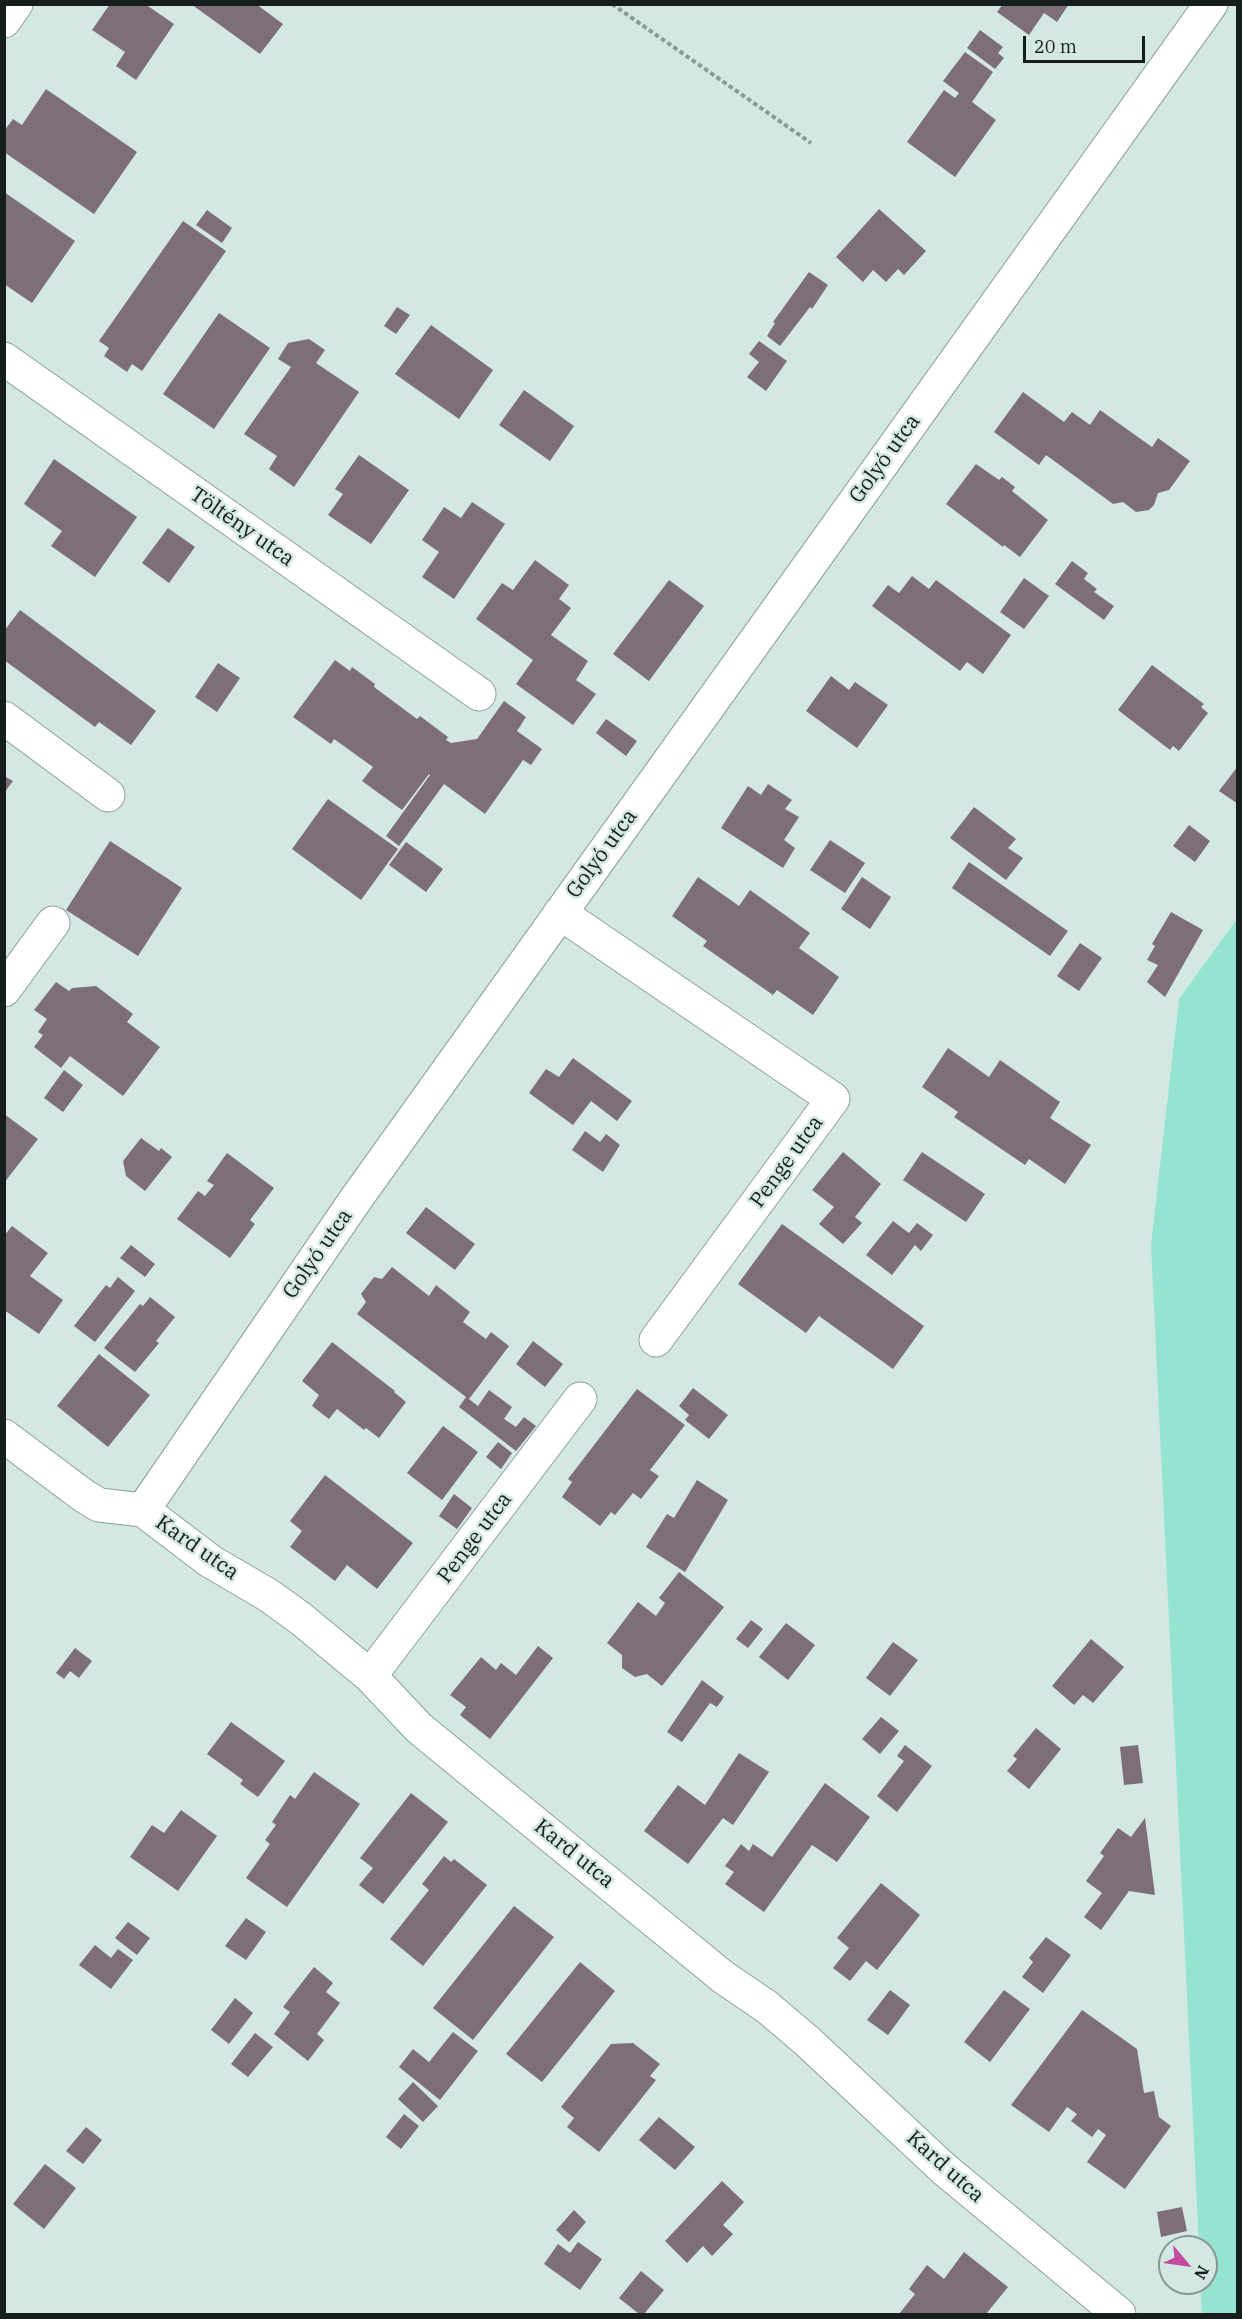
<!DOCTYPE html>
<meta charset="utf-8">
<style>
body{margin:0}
#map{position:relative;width:1242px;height:2319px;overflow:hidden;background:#d3e8e3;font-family:"IBM Plex Serif",serif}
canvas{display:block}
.frame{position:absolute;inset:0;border:6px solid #161e1c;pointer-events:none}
.north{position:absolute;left:1158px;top:2235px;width:60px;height:60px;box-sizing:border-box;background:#d3e8e3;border:2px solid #879793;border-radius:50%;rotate:119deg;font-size:16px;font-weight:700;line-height:24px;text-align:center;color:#161e1c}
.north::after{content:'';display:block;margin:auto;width:21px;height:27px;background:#c34a9d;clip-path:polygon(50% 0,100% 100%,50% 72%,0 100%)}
.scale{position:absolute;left:1023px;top:36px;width:122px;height:27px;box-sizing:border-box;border:3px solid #161e1c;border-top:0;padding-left:8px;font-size:18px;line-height:21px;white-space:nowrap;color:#161e1c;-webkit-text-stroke:4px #d3e8e3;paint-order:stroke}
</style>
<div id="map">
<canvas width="1242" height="2319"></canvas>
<div class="frame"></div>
<div class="north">N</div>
<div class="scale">20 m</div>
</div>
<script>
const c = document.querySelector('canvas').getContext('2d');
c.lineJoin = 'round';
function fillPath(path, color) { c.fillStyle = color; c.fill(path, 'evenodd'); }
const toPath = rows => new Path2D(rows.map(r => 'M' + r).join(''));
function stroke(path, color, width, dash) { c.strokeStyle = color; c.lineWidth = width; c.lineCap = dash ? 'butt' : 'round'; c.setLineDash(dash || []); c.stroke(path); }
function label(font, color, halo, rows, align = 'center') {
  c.font = font + ' "IBM Plex Serif",serif'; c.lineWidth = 5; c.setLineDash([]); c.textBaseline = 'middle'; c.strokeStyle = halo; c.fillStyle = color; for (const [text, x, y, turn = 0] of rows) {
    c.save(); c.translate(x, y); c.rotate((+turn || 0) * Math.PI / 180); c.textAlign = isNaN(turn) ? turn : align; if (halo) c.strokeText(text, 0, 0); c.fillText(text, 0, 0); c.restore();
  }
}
fillPath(toPath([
 [1237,919,1238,2314,1202,2314,1200,2283,1206,2283,1206,2247,1199,2247,1151,1245,1179,999]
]), '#95e4d1');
fillPath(toPath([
 [110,4,145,4,174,24,136,80,116,66,125,52,92,30],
 [191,4,256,4,283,24,260,54],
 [1003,4,1069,4,1057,22,1044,13,1029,35,997,12],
 [980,30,1003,47,998,53,1004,58,995,69,967,48],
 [965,52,993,72,972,102,996,120,955,177,907,142,944,90,955,98,959,93,943,81],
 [46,89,137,152,94,214,4,152,4,131,13,119,22,125],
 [4,192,75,241,32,303,4,284],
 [879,209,926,251,904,275,898,269,886,282,873,270,863,282,836,257],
 [207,210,232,228,222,243,196,225],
 [183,221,226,251,142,371,132,364,127,372,104,356,109,348,99,341],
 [809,272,828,285,812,309,810,307,780,346,767,336,775,323,773,322],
 [397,307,410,315,396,334,384,326],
 [219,313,270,348,214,429,163,394],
 [431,325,493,370,459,419,395,374],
 [309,339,325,350,316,363,359,392,294,487,269,469,277,456,244,434,291,367,278,359,288,343],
 [759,341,787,361,766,391,747,377,759,362,749,354],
 [524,390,574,426,550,461,499,425],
 [1023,392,1064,422,1072,412,1090,425,1100,410,1152,447,1158,438,1190,461,1169,490,1158,493,1154,505,1149,510,1136,512,1123,502,1113,504,1046,455,1039,465,994,432],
 [359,455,409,490,371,544,328,515,343,494,335,489],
 [54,459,137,517,95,577,51,546,62,531,24,504],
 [976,464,999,480,1002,477,1015,487,1012,491,1048,520,1020,557,1004,545,1003,547,946,504],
 [472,502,505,524,454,599,422,577,439,552,422,540,444,507,461,518],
 [168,528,195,547,169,583,142,563],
 [535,560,569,585,559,599,571,608,551,635,588,661,576,680,596,694,573,725,516,684,533,660,476,619,502,583,513,590],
 [1072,561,1088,573,1084,579,1097,589,1094,592,1114,606,1104,620,1055,584],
 [912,576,929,589,936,580,1011,635,983,674,967,662,960,671,872,606,888,585,899,593],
 [1024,578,1049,596,1024,629,1000,612],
 [669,580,704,606,649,681,613,654],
 [20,610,156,711,131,745,99,722,95,727,4,660,4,631],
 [335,660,350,671,352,667,375,684,374,687,417,719,420,716,448,737,446,740,451,743,477,739,504,701,526,717,517,731,542,749,531,765,523,760,485,814,444,784,399,846,386,836,430,775,429,774,402,810,362,781,373,767,334,739,331,744,293,717],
 [218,663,240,678,217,712,195,697],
 [1152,665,1204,704,1201,707,1208,713,1179,751,1173,746,1170,750,1118,710],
 [831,676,849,690,855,682,888,705,857,748,806,711],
 [606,719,637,741,626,756,596,733],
 [1238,766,1238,804,1219,791],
 [4,776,13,781,4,793],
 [768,784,792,800,785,809,799,817,784,840,795,848,783,868,721,828,748,786,761,795],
 [328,799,398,849,361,900,292,849],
 [974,807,1016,839,1008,848,1023,858,1006,880,950,838],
 [1189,825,1210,841,1195,862,1173,846],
 [830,840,865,863,845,893,810,870],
 [110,841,182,888,138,956,66,910],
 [406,842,443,869,426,892,389,865],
 [969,862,1068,931,1050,956,952,888],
 [698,877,739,906,750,890,810,933,799,948,839,977,813,1015,777,990,773,995,703,946,707,941,672,916],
 [862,877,891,897,870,929,841,909],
 [1171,912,1203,930,1165,997,1147,982,1158,965,1147,960,1155,946,1152,944],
 [1080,943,1102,958,1079,991,1057,976],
 [56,982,69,991,72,988,96,986,133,1014,127,1022,160,1047,123,1096,70,1056,61,1068,34,1047,43,1035,38,1032,47,1019,34,1010],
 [948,1048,989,1077,1000,1060,1060,1102,1050,1118,1091,1145,1065,1184,1029,1159,1025,1165,954,1117,958,1112,922,1087],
 [573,1058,632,1101,617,1121,591,1101,573,1125,529,1093,546,1069,559,1077],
 [64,1070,83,1085,63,1112,44,1098],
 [4,1114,38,1139,4,1183],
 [585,1131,600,1142,606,1134,620,1145,603,1172,572,1150],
 [141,1138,159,1151,161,1148,172,1157,145,1191,126,1176,123,1161],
 [843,1152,881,1184,855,1217,862,1223,843,1244,819,1224,834,1207,812,1190],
 [922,1152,985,1194,966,1222,903,1180],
 [227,1153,274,1188,250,1220,255,1224,230,1258,177,1219,198,1191,205,1196,214,1185,207,1181],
 [426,1207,475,1244,455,1270,406,1233],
 [893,1221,909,1233,917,1223,933,1235,921,1251,915,1245,892,1275,866,1255],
 [782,1224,924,1326,893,1369,819,1316,806,1333,738,1284],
 [12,1226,48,1253,30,1276,63,1300,39,1334,4,1310,4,1236],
 [131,1245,155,1264,145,1277,120,1258],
 [392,1267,429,1296,436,1285,470,1312,463,1322,486,1339,491,1332,509,1346,469,1399,478,1406,489,1390,512,1407,504,1419,516,1427,524,1417,536,1426,516,1451,459,1407,466,1397,357,1314,366,1302,361,1294,374,1277,382,1279],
 [118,1277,135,1291,95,1342,74,1326,106,1285,110,1288],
 [150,1297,175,1317,156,1341,159,1343,135,1372,104,1348,140,1304,143,1306],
 [533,1341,563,1364,545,1387,516,1364],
 [332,1342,395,1391,394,1392,406,1402,379,1438,366,1428,364,1430,337,1409,329,1419,312,1406,319,1395,302,1381],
 [99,1354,150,1395,108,1447,57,1406],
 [693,1388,728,1415,709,1439,685,1420,689,1415,679,1406],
 [637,1389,685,1425,650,1470,659,1476,641,1499,633,1493,615,1515,611,1512,600,1526,562,1497,572,1482,568,1479],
 [443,1426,478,1452,442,1500,407,1473],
 [498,1442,512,1453,501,1469,486,1457],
 [325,1475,413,1543,377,1589,347,1565,335,1581,290,1547,302,1531,290,1521],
 [697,1480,728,1500,685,1572,646,1547,667,1514,674,1518],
 [454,1494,472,1508,457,1529,439,1516],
 [679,1572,724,1607,662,1686,647,1674,635,1677,622,1668,622,1655,607,1643,638,1602,656,1616,665,1603,659,1598],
 [751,1620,763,1629,748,1648,736,1639],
 [786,1623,815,1645,788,1680,759,1657],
 [1091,1639,1124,1667,1093,1703,1083,1695,1074,1705,1052,1686],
 [893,1642,918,1660,890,1696,866,1678],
 [538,1646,553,1658,490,1739,460,1715,466,1707,450,1695,481,1657,496,1670,501,1663,516,1675],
 [75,1648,92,1661,79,1678,70,1671,64,1679,56,1673],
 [702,1680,724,1697,717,1707,710,1703,682,1742,667,1732],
 [881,1717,899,1731,880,1754,862,1739],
 [231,1722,285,1761,258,1797,240,1784,243,1780,207,1754],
 [1036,1728,1061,1749,1029,1789,1007,1771,1017,1759,1013,1756],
 [905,1745,932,1766,897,1812,877,1796,904,1761,897,1756],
 [1138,1745,1143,1783,1124,1785,1120,1747],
 [739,1753,769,1772,733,1825,723,1818,688,1864,644,1831,678,1785,705,1805],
 [314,1772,360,1804,287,1907,246,1878,270,1844,265,1840,276,1825,272,1822,290,1795,295,1799],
 [825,1783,870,1817,837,1862,812,1845,764,1912,725,1884,734,1872,725,1866,741,1844,749,1851,753,1844,772,1857],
 [411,1793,448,1822,383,1904,359,1885,373,1868,360,1858],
 [181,1810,217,1836,178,1891,130,1857,152,1825,164,1833],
 [1145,1818,1155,1895,1129,1891,1101,1930,1084,1917,1102,1893,1086,1881,1104,1856,1100,1853,1118,1828,1131,1837],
 [444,1856,451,1862,454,1859,487,1885,423,1966,390,1939,429,1890,422,1884],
 [881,1883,920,1915,877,1970,866,1961,850,1981,833,1968,849,1948,837,1938],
 [514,1906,554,1937,473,2040,433,2008],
 [246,1918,266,1932,246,1960,225,1946],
 [128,1922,150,1938,137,1955,115,1938],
 [1046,1937,1071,1955,1043,1993,1022,1977,1033,1962,1029,1958],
 [95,1945,111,1958,118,1949,133,1960,111,1989,79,1965],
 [580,1962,615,1991,542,2082,506,2054],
 [314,1967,333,1983,326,1992,340,2003,317,2034,324,2040,308,2061,274,2034,290,2012,283,2007],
 [890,1990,910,2005,888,2035,867,2020],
 [1004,1990,1030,2009,990,2062,964,2042],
 [235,1998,253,2013,229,2044,211,2030],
 [1082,2010,1137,2049,1144,2093,1154,2091,1159,2117,1171,2126,1125,2189,1087,2162,1106,2135,1098,2129,1092,2137,1071,2121,1077,2114,1067,2107,1049,2132,1011,2105],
 [453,2032,478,2051,440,2100,399,2067,413,2049,429,2062],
 [255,2033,273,2047,248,2077,231,2064],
 [633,2043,660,2064,650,2076,656,2080,599,2152,567,2127,574,2118,561,2107,611,2044],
 [413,2082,438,2106,423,2122,398,2099],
 [404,2114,419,2126,401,2149,386,2137],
 [659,2117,695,2147,675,2170,639,2140],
 [86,2127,102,2140,83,2164,66,2151],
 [45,2164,76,2188,44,2229,13,2204],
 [722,2181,744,2202,723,2225,733,2234,712,2256,703,2246,687,2263,665,2241],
 [1182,2207,1187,2231,1161,2237,1157,2212],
 [574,2210,586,2222,569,2242,556,2230],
 [578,2242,602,2259,580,2290,544,2264,558,2244,570,2253],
 [964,2252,1008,2287,986,2314,899,2314,915,2294,909,2289,927,2265,944,2279],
 [641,2271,664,2290,644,2314,639,2314,619,2298]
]), '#7e6e77');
const minor = toPath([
 [4,21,16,4],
 [4,359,479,694],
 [4,718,108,795],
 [560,913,833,1099,656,1340],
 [4,990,53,923],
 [4,1436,84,1496,99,1505,143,1510,210,1561,268,1595,300,1618,370,1676,419,1728,723,1977,767,2007,807,2041,944,2169,1119,2314],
 [143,1510,356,1199,1211,4],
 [370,1676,580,1399]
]);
stroke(minor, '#8da09b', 35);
stroke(toPath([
 [612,4,811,143]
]), '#899995', 4, [4.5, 3]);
stroke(minor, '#fff', 33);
label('21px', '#161e1c', '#d3e8e3', [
 ["Golyó utca",885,459,-54],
 ["Töltény utca",242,527,35],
 ["Golyó utca",602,854,-54],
 ["Penge utca",787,1162,-54],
 ["Golyó utca",318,1254,-55],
 ["Penge utca",475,1538,-53],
 ["Kard utca",197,1548,35],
 ["Kard utca",574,1854,39],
 ["Kard utca",945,2167,42]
]);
</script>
